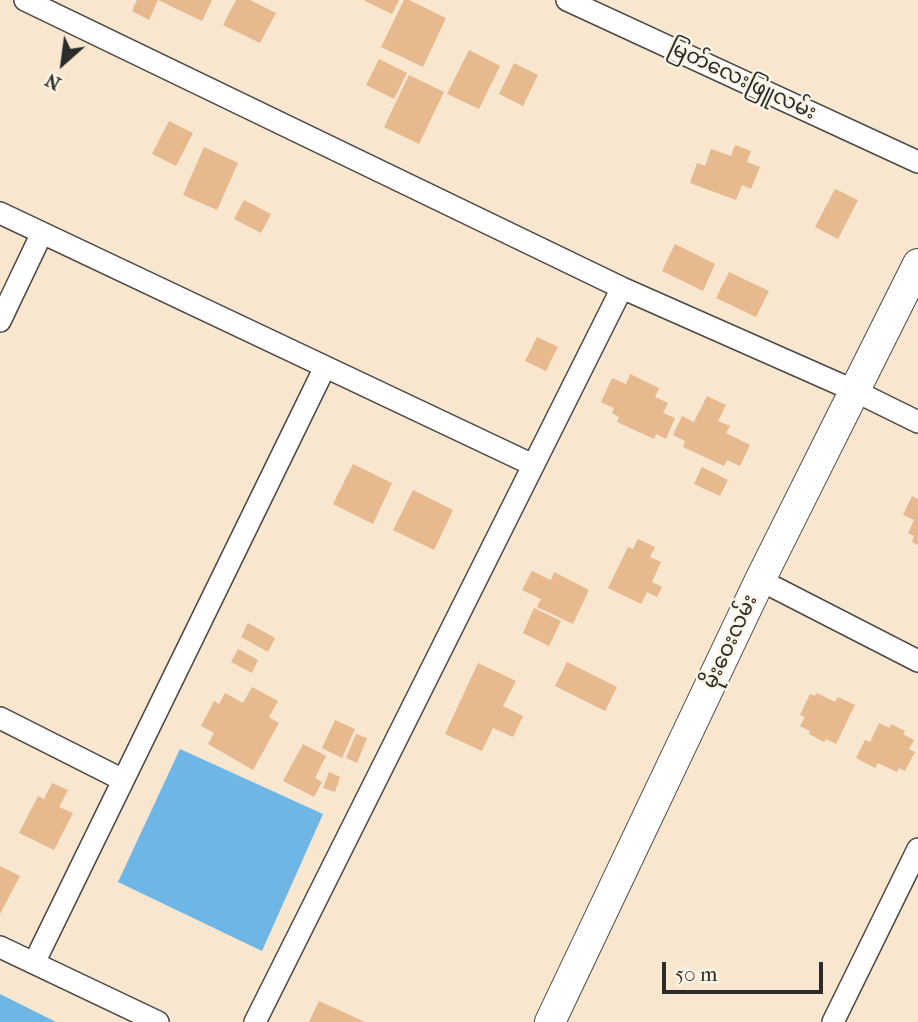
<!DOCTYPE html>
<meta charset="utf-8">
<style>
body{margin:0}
#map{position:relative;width:918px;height:1022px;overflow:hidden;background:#f8e6cf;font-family:"IM FELL French Canon",serif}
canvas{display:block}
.north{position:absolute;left:28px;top:28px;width:70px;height:70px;-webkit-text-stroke:5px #fcf5e5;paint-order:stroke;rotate:208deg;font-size:19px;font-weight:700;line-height:28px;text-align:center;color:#2b2b2b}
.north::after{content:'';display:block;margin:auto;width:24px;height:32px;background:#2b2b2b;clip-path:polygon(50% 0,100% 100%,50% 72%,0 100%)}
.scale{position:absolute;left:662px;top:962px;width:161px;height:32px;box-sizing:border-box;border:4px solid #2b2b2b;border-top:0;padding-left:9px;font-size:21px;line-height:24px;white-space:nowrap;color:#2b2b2b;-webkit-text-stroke:5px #fcf5e5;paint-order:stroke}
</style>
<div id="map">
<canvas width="918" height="1022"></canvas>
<div class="north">N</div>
<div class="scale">50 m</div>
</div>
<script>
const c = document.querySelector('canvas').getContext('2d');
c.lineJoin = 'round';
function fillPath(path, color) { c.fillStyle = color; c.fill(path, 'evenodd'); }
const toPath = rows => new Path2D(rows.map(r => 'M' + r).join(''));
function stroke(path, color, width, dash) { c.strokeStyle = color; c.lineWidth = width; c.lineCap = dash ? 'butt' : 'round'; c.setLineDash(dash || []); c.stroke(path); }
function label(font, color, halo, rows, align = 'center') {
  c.font = font + ' "IM FELL French Canon","Noto Sans Myanmar",serif'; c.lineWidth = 5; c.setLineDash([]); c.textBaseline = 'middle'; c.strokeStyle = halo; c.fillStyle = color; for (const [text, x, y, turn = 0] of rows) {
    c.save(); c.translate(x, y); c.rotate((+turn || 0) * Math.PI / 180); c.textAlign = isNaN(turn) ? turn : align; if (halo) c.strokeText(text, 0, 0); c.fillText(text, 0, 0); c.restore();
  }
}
fillPath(toPath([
 [180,749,323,814,262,951,118,882],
 [0,994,56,1022,0,1022]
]), '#6eb6e6');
fillPath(toPath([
 [137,0,212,0,202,21,158,0,149,20,132,11],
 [236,0,250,0,276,13,260,43,223,25],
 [363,0,399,0,392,14],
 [404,0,409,0,446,18,423,67,381,47],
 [469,50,500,66,479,109,447,94],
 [379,59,407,73,394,99,366,85],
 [514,63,538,75,523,106,499,94],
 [409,75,444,92,419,144,384,127],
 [169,121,193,133,176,166,152,154],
 [735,145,751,151,747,162,760,167,751,189,742,185,736,200,690,183,697,163,705,166,711,149,731,156],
 [204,147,238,163,217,210,183,195],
 [835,189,858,200,838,239,815,227],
 [244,200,271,214,261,233,234,219],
 [675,244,715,264,703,291,662,271],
 [729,272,769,291,756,317,716,298],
 [537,337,558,347,546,371,525,361],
 [630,374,659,388,655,397,668,403,663,413,675,418,666,439,656,434,654,439,617,422,619,417,612,413,614,408,601,402,612,378,626,384],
 [707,396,726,405,718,421,730,426,726,433,750,445,740,466,727,460,724,466,683,447,685,441,673,435,682,416,694,422],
 [353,464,392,483,373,524,333,504],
 [702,467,728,480,720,496,694,484],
 [413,490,453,510,434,550,393,530],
 [912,496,918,499,918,545,912,542,914,536,908,533,914,520,903,515],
 [638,539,655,547,650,557,661,562,652,582,662,587,657,597,647,592,641,604,608,588,628,547,633,549],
 [532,571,551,580,554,572,589,590,573,624,537,607,541,599,522,590],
 [534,608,561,621,549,646,523,633],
 [248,623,275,638,268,652,241,637],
 [238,649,258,660,252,673,231,662],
 [567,662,617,687,605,711,555,686],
 [478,663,516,681,503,706,523,716,513,737,493,728,482,751,445,734],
 [252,687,278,701,269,717,279,723,253,770,208,744,214,733,201,726,214,701,219,704,225,693,243,703],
 [817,693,835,702,838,697,855,705,836,744,826,739,824,742,809,734,810,731,800,726,805,717,800,715,810,694,815,696],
 [335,720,355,729,342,758,322,748],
 [879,723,890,728,891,724,905,731,903,734,914,740,909,749,915,752,905,771,899,768,897,772,878,763,875,768,856,758,865,740,870,742],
 [356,734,367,738,357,763,346,758],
 [303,744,326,756,315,778,322,782,314,797,283,781],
 [329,772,340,777,335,792,323,788],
 [52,783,68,790,59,807,73,813,54,850,19,833,38,796,44,799],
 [0,866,20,876,0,914],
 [319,1001,365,1022,309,1022]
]), '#e6b98f');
const street = toPath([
 [25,0,622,288,855,391,918,422],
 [567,0,918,162],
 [0,213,533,465],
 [0,321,42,233],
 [760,580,918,661],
 [0,718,123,780],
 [0,947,158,1022],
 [34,963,325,367],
 [255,1022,622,288],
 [833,1022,918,849]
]);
const secondary = toPath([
 [550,1022,760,580,918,264]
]);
stroke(street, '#4a4744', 24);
stroke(secondary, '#4a4744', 32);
stroke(street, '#fff', 21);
stroke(secondary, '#fff', 30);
label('21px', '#2b2b2b', '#fcf5e5', [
 ["မြတ်လေးဖြူလမ်း",742,81,25],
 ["မိုးဝေးလမ်း",731,642,-65]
]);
</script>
